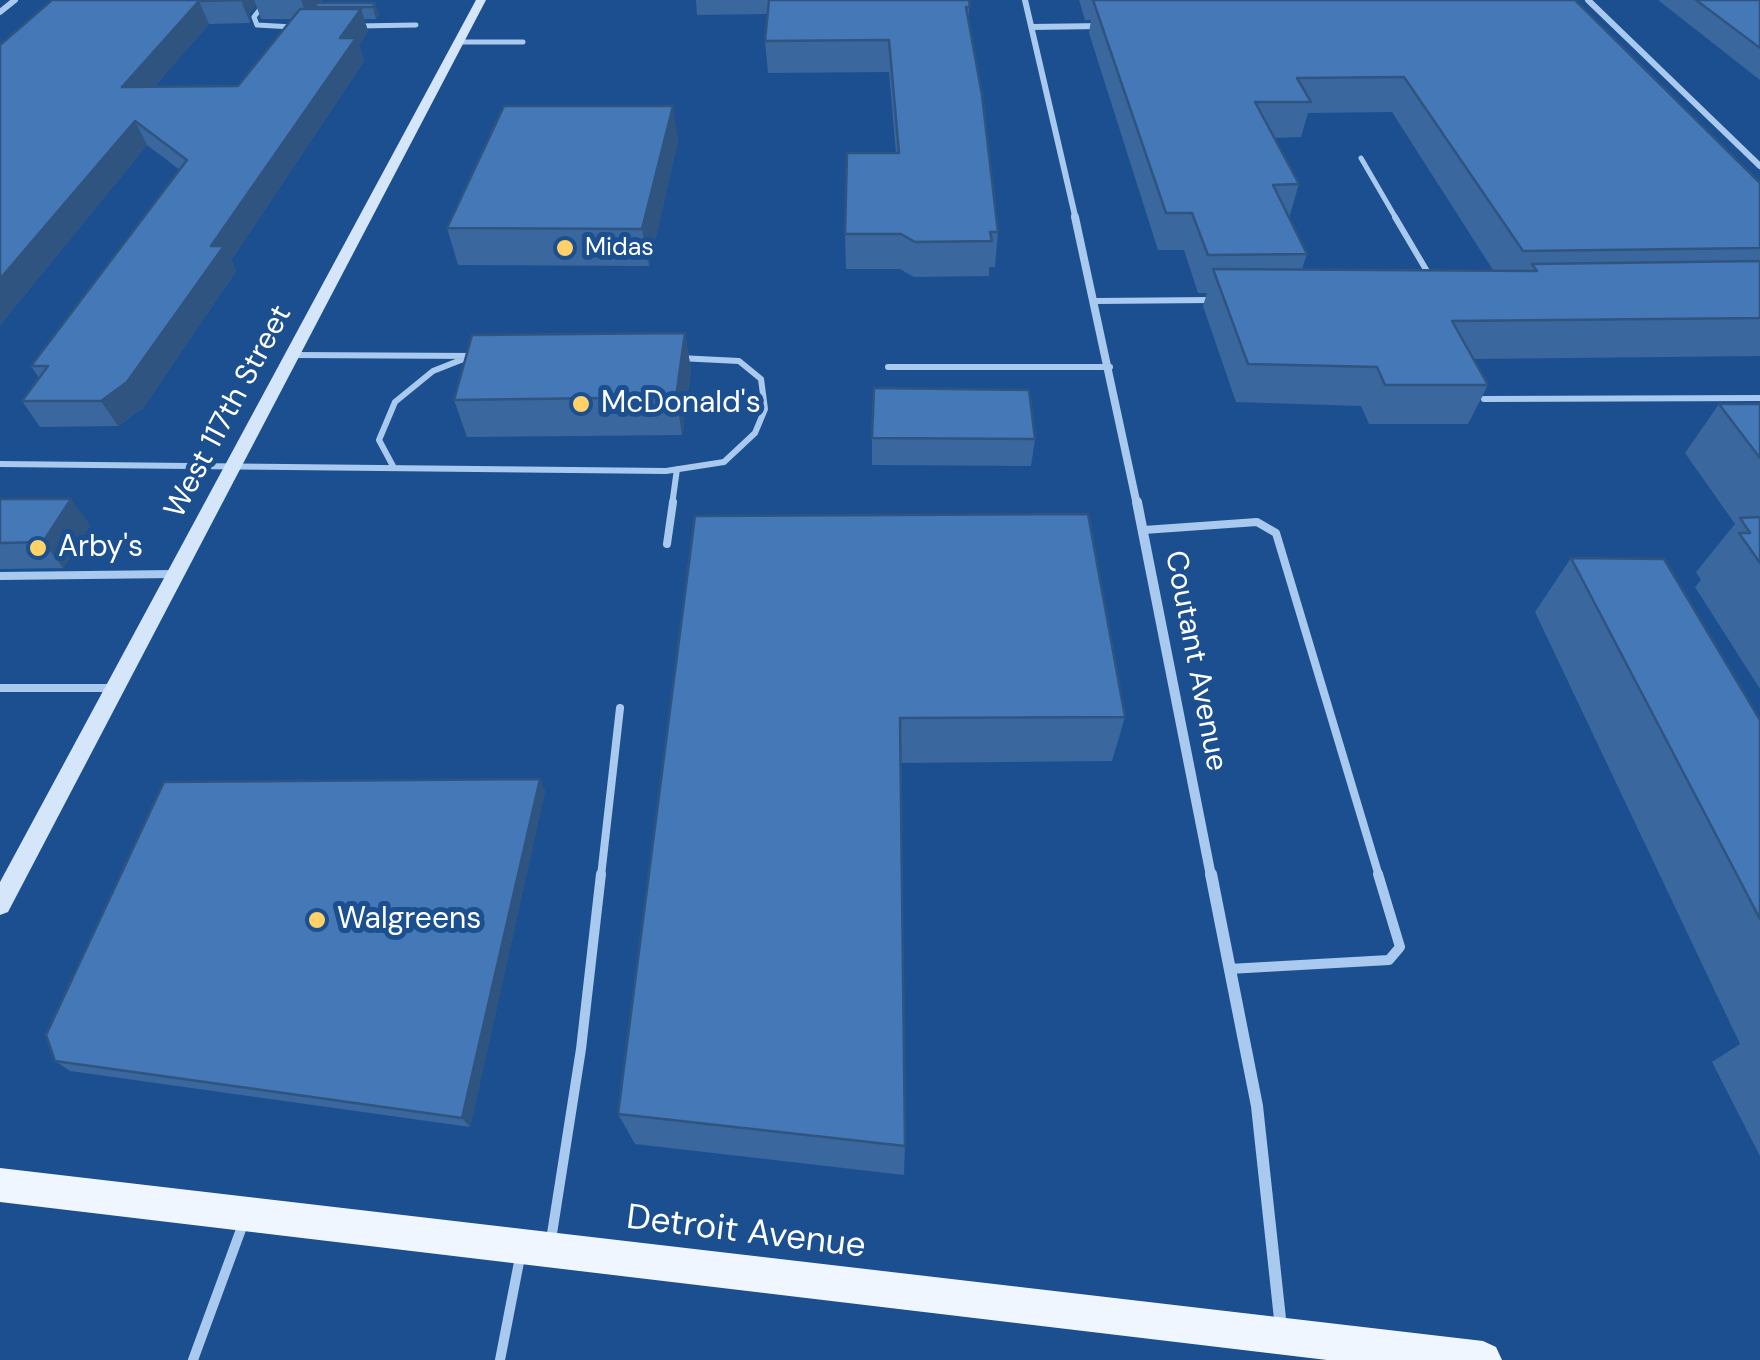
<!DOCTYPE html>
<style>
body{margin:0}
canvas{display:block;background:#1b4f8f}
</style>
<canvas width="1760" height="1360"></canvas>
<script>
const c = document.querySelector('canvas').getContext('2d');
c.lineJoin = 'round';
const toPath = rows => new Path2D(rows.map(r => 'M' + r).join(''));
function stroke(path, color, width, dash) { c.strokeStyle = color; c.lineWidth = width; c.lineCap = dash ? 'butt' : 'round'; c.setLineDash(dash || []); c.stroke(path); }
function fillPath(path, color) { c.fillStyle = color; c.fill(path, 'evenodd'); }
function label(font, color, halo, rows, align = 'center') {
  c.font = font + ' "DM Sans",sans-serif'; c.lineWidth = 10; c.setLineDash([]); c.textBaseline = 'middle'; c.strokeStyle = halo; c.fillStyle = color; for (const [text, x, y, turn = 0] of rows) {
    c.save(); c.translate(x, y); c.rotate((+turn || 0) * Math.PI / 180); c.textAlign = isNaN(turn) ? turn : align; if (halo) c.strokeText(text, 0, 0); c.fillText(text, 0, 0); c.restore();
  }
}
stroke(toPath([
 [267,0,254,17,257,25,293,27],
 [357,26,416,25],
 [459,42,523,42],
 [1361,158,1397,220]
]), '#a9c9ee', 5);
stroke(toPath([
 [1395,217,1431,278],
 [1096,301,1211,300],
 [295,355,475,356],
 [888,367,1110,367],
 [1484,399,1760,398],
 [0,464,666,471,724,462,755,433,765,409,761,379,739,361,679,358],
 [394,468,379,440,395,402,433,371,466,358],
 [672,505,677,469]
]), '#a9c9ee', 6);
stroke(toPath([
 [1144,530,1257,522,1276,533,1379,876],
 [667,544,673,502],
 [0,576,175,574],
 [0,688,112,688],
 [601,876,620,708]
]), '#a9c9ee', 8);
stroke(toPath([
 [1229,969,1389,960,1400,947,1378,874],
 [551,1240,581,1049,601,874],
 [193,1360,243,1224],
 [500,1360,520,1257]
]), '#a9c9ee', 10);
stroke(toPath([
 [1025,0,1076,220],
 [1588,0,1760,166],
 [0,12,15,0],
 [1032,27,1101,26]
]), '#a9c9ee', 6);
stroke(toPath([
 [1075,217,1137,505]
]), '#a9c9ee', 8);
stroke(toPath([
 [1137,502,1211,876]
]), '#a9c9ee', 10);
stroke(toPath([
 [1211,874,1257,1106,1281,1328]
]), '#a9c9ee', 12);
fillPath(toPath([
 [476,0,486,0,8,912,0,915,0,882,476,0]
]), '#d6e6fa');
fillPath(toPath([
 [0,1168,1483,1341,1496,1347,1502,1360,1327,1360,0,1202,0,1168]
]), '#f0f6ff');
fillPath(toPath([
 [52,0,322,0,320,3,375,3,379,15,376,19,364,19,368,31,359,45,364,61,231,260,236,271,143,408,118,426,40,427,22,401,39,378,31,366,180,170,147,145,0,325,0,45],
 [256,5,261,19,292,19,238,86,154,87,209,24,250,23,249,13],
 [696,0,969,0,969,24,998,232,995,267,989,267,989,276,914,277,900,269,846,269,845,234,896,153,889,72,768,73,765,41,767,14,697,15],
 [1079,0,1575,0,1760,183,1760,356,1473,359,1488,385,1468,424,1369,424,1361,406,1236,402,1203,306,1207,293,1198,293,1184,250,1158,250,1089,33,1091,20,1085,20],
 [1392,112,1493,270,1302,269,1307,254,1289,218,1299,184,1274,138,1301,137,1308,113],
 [1658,0,1760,0,1760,80],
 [678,141,649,266,458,265,447,228],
 [685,333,691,370,682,435,467,437,454,400],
 [1719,404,1760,404,1760,689,1695,587,1701,580,1696,572,1735,524,1685,453],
 [872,438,1035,439,1031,466,872,465],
 [0,499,90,525,63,568,0,569],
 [695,516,1125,717,1112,761,900,763,905,1146,904,1175,635,1144,618,1114],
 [1571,558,1760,720,1760,1156,1712,1062,1740,1044,1535,612],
 [545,791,470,1127,70,1071,55,1061]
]), '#3a679d');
fillPath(toPath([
 [241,0,254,0,256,5,249,13,250,23],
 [301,0,322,0,317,7,314,7,315,10,308,19],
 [199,1,209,24,134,110,122,87],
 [375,3,379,15,376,19,373,7],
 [361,9,368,31,359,45,364,61,231,260,236,271,143,408,118,426,101,401,211,246,340,38],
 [673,106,678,141,649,266,642,229],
 [135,121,147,145,0,325,0,279],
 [685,333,691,370,682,435,676,397],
 [71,499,90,525,63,568,43,542],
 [540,779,545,791,470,1127,462,1118]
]), '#305480');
const building = toPath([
 [52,0,241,0,199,1,122,87,238,86,300,9,361,9,340,38,356,38,211,246,224,246,127,382,101,401,22,401,48,366,31,366,187,160,135,121,0,279,0,45,52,0],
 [769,0,969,0,970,7,966,7,982,95,998,232,990,232,992,241,915,242,901,234,845,234,847,153,899,153,889,40,765,41,769,0],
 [1093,0,1575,0,1760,183,1760,248,1523,251,1404,77,1297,78,1311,102,1255,102,1299,184,1273,185,1307,254,1208,255,1192,213,1166,213,1093,0],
 [1696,0,1760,0,1760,48,1696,0],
 [317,3,375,3,373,7,314,7,317,3],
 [504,106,673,106,642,229,447,228,504,106],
 [1760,261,1760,318,1452,321,1488,385,1385,385,1377,367,1248,364,1213,269,1537,271,1532,264,1760,261],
 [685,333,676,397,454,400,472,335,685,333],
 [874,388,1029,390,1035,439,872,438,874,388],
 [1719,404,1760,404,1760,458,1719,404],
 [0,499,71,499,43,542,0,543,0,499],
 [1088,514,1125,717,900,718,905,1146,618,1114,695,516,1088,514],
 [1760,517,1760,563,1739,533,1750,533,1740,518,1760,517],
 [1571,558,1664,559,1760,720,1760,919,1571,558],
 [540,779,462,1118,55,1061,46,1035,164,782,540,779]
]);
fillPath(building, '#4478b7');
stroke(building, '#305480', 2.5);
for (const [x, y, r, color] of [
 [565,248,10,"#ffd166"],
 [581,404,10,"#ffd166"],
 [38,548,10,"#ffd166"],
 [317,920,10,"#ffd166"]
]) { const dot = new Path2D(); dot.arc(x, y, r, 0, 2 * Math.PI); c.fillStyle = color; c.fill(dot); stroke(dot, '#1b4f8f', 4); }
label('25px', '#fff', '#1b4f8f', [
 ["Midas",585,248]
], 'left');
label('30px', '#fff', '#1b4f8f', [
 ["McDonald's",601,404],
 ["Arby's",58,548],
 ["Walgreens",337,920]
], 'left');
label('30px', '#fff', '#1b4f8f', [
 ["West 117th Street",229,412,-62],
 ["Coutant Avenue",1195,661,79]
]);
label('35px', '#fff', '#1b4f8f', [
 ["Detroit Avenue",746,1233,7]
]);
</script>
